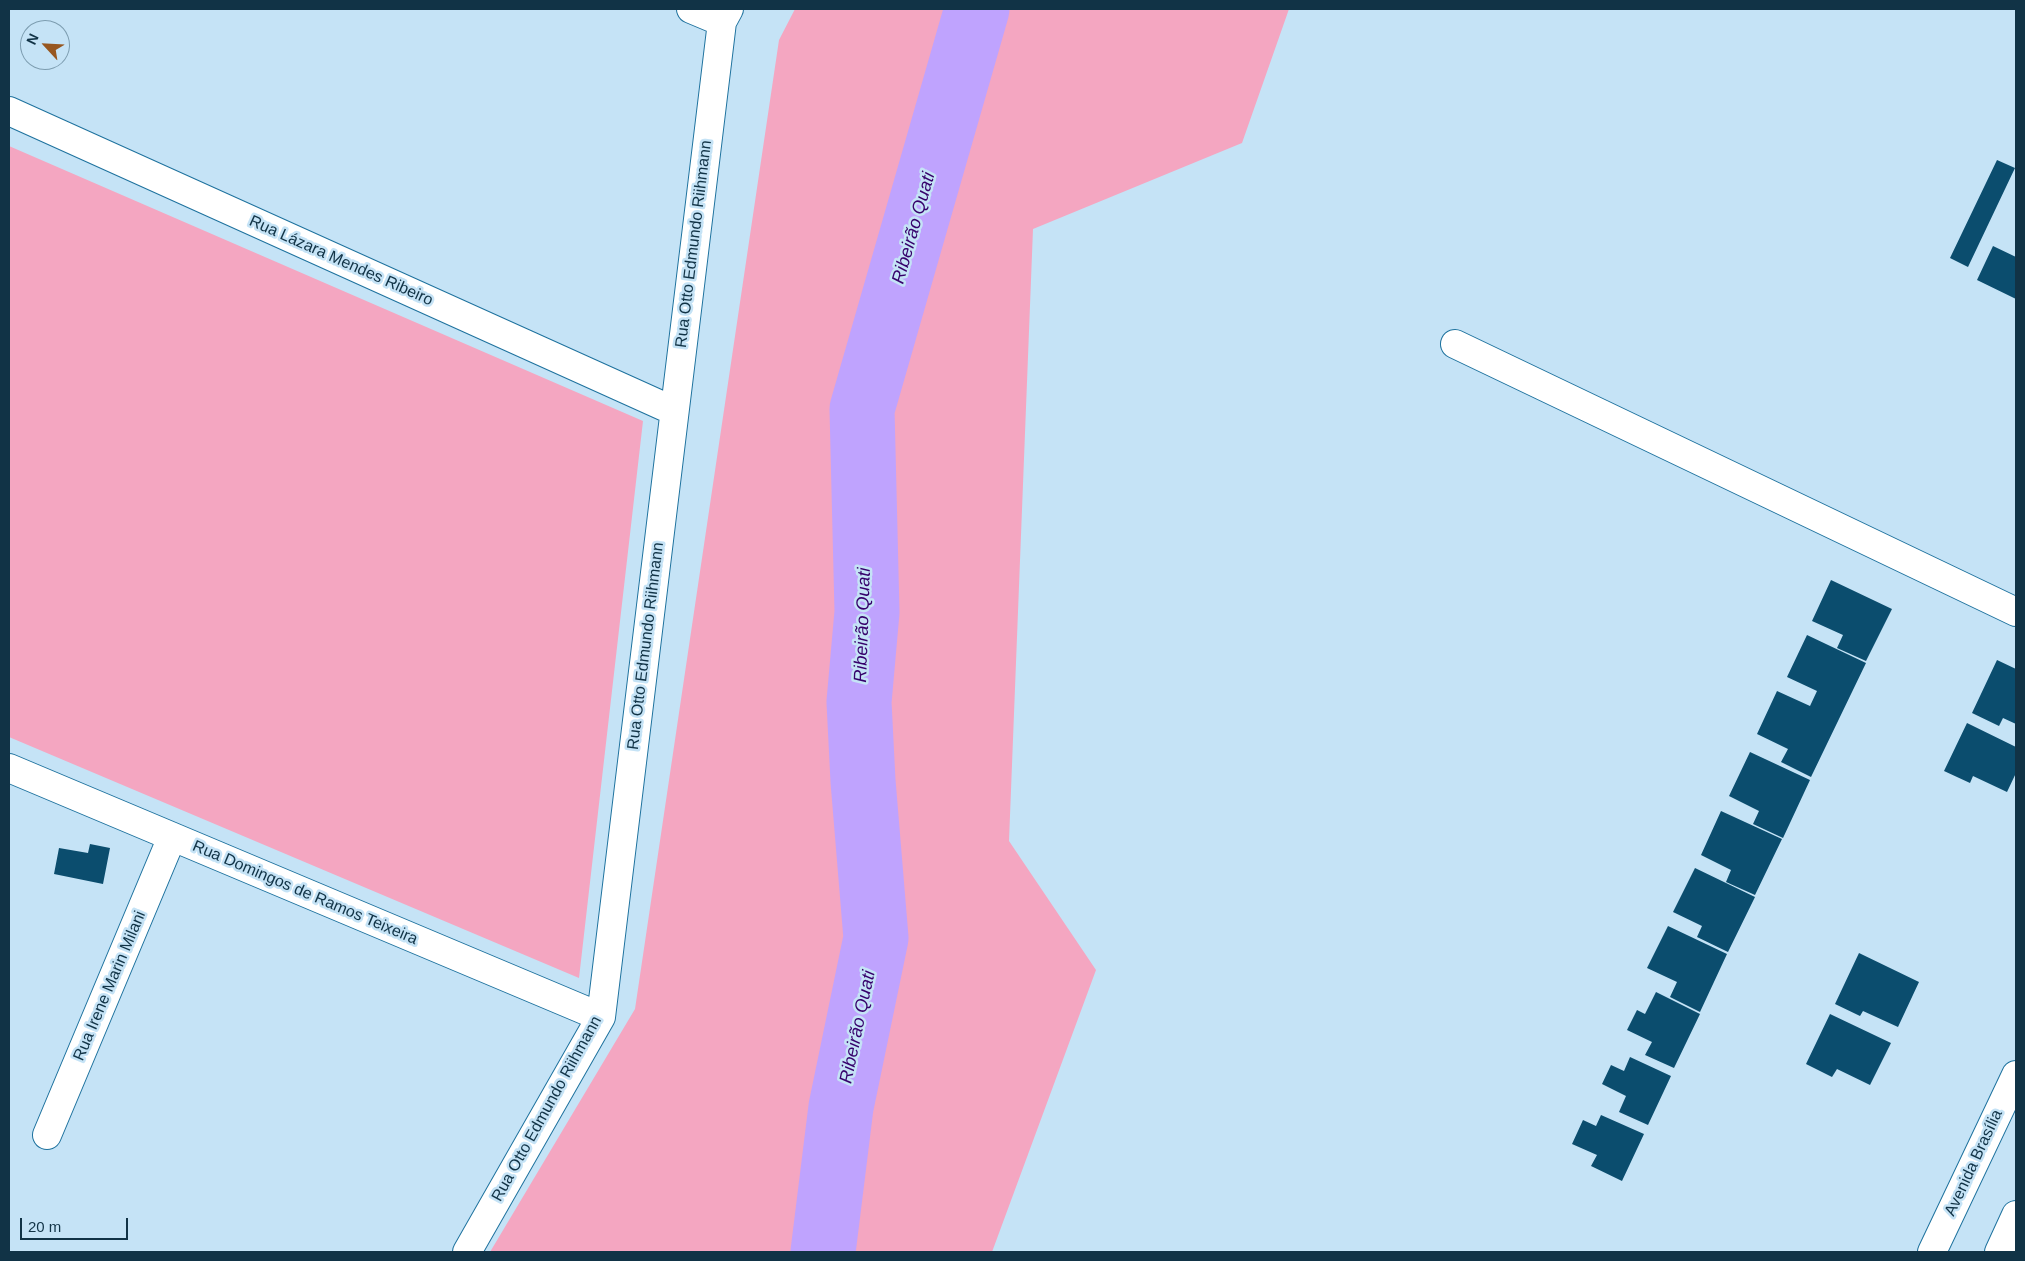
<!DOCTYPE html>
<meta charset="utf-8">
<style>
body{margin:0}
#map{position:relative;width:2025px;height:1261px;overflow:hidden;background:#c5e3f6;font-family:Arial,sans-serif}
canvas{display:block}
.frame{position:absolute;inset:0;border:10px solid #113346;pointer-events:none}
.north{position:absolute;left:20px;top:20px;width:50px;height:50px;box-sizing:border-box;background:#c5e3f6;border:1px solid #7d9db0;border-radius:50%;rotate:295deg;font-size:14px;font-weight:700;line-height:20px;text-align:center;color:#113346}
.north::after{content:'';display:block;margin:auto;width:18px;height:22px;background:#975720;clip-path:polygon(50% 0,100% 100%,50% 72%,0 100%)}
.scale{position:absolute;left:20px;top:1218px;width:108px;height:22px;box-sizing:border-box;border:2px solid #113346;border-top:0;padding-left:6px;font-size:15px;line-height:18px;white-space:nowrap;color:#113346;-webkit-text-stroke:4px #c5e3f6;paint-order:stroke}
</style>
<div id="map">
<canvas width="2025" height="1261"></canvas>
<div class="frame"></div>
<div class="north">N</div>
<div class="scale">20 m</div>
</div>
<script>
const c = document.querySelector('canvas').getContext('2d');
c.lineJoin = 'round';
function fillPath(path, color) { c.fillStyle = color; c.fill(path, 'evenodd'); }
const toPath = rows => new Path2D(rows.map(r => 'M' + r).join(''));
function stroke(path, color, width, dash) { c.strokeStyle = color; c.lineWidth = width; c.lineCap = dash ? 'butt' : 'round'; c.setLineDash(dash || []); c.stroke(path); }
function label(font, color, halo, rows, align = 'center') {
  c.font = font + ' Arial,sans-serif'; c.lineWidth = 5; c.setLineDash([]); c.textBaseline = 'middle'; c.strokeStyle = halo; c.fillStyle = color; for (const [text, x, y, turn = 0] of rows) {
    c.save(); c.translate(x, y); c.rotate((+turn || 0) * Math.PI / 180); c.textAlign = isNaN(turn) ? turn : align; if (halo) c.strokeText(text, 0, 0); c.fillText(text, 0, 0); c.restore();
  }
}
fillPath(toPath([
 [795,9,1289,9,1242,143,1033,229,1009,841,1096,970,992,1252,490,1252,635,1009,779,40],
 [9,146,643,421,579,978,9,737]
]), '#f4a6c1');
stroke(toPath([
 [823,1252,841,1107,876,938,863,781,859,702,867,612,862,409,977,9]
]), '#bfa3fe', 65);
fillPath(toPath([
 [1997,160,2015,168,1968,267,1950,258],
 [1993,246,2016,257,2016,299,1977,280],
 [1831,580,1892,609,1866,661,1837,648,1843,635,1812,621],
 [1807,635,1866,663,1811,777,1781,762,1788,749,1757,734,1777,691,1810,706,1817,691,1787,677],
 [1997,660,2016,669,2016,724,2003,718,1999,726,1972,713],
 [1967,723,2016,747,2016,773,2007,792,1973,776,1970,783,1944,771],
 [1750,752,1810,780,1783,838,1753,824,1759,811,1729,796],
 [1721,811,1782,839,1755,895,1726,882,1731,870,1701,855],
 [90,844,110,848,103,884,54,874,59,848,88,853],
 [1695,868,1755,897,1728,952,1697,937,1702,926,1673,912],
 [1668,926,1727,954,1700,1012,1670,997,1677,982,1647,968],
 [1859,953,1919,982,1898,1027,1863,1011,1860,1016,1835,1004],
 [1656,992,1700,1014,1674,1068,1645,1055,1652,1042,1627,1030,1637,1010,1645,1014],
 [1830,1014,1891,1043,1870,1085,1837,1069,1832,1077,1806,1064],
 [1630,1057,1671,1076,1648,1125,1619,1112,1626,1096,1602,1084,1611,1065,1624,1071],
 [1601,1115,1644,1134,1622,1181,1591,1166,1597,1155,1572,1144,1583,1120,1596,1126]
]), '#0b4d6e');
const minor = toPath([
 [691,9,722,22],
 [9,111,674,411],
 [1455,344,2016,612],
 [9,768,601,1017],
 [47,1135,172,837],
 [467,1252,601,1017,722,22,729,9]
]);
const trunk = toPath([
 [1932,1252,2016,1075],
 [1999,1252,2016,1215]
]);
stroke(minor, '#1e729e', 30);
stroke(trunk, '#1e729e', 30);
stroke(minor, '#fff', 28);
stroke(trunk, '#fff', 28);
label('16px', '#113346', '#c5e3f6', [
 ["Rua Otto Edmundo Riihmann",694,244,-83],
 ["Rua Lázara Mendes Ribeiro",341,261,24],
 ["Rua Otto Edmundo Riihmann",646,646,-83],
 ["Rua Domingos de Ramos Teixeira",305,893,23],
 ["Rua Irene Marin Milani",110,986,-67],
 ["Rua Otto Edmundo Riihmann",547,1109,-61],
 ["Avenida Brasília",1974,1163,-65]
]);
label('italic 18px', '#36016b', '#c5e3f6', [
 ["Ribeirão Quati",914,228,-74],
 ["Ribeirão Quati",863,625,-88],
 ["Ribeirão Quati",858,1027,-78]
]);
</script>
